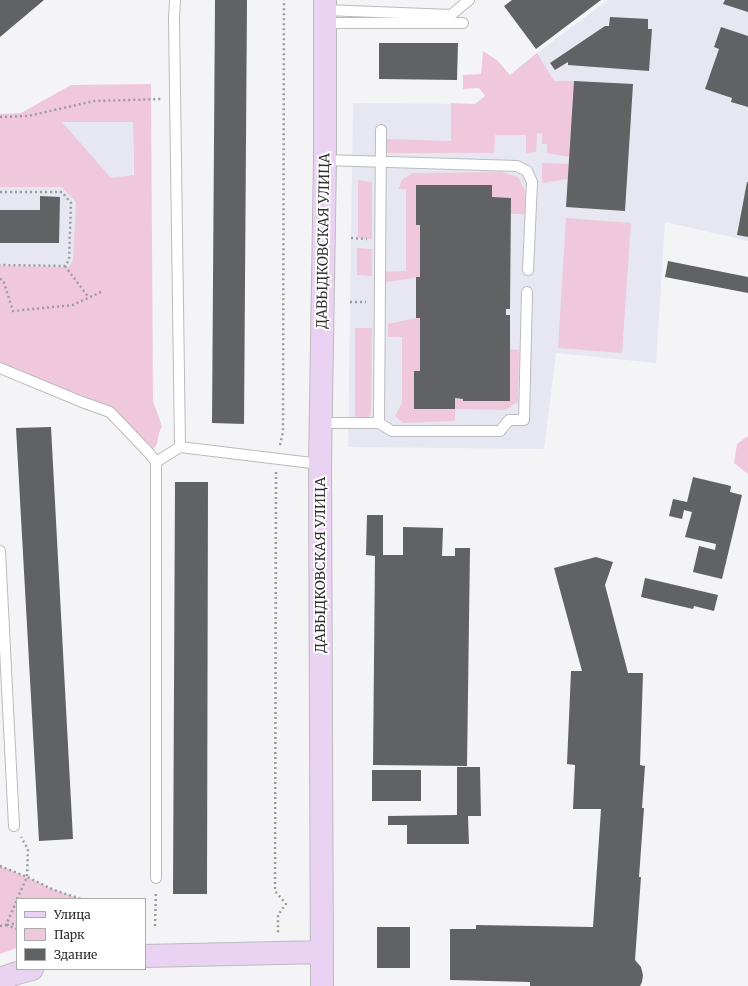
<!DOCTYPE html>
<meta charset="utf-8">
<style>
body{margin:0}
#map{position:relative;width:748px;height:986px;overflow:hidden;background:#f4f4f7;font-family:Merriweather,serif}
canvas{display:block}
.legend{position:absolute;left:16px;top:898px;width:130px;height:72px;box-sizing:border-box;background:#fff;border:1px solid #acacac;margin:0;padding:5px 7px;list-style:none;font-size:12px;color:#2f2f30}
.legend li{display:flex;align-items:center;gap:8px;height:20px}
.legend b{width:20px;border:1px solid #acacac}
</style>
<div id="map">
<canvas width="748" height="986"></canvas>
<ul class="legend">
<li><b style="height:5px;background:#ead2f3"></b>Улица</li>
<li><b style="height:11px;background:#f0c8db"></b>Парк</li>
<li><b style="height:11px;background:#606264"></b>Здание</li>
</ul>
</div>
<script>
const c = document.querySelector('canvas').getContext('2d');
c.lineJoin = 'round';
function fillPath(path, color) { c.fillStyle = color; c.fill(path, 'evenodd'); }
const toPath = rows => new Path2D(rows.map(r => 'M' + r).join(''));
function stroke(path, color, width, dash) { c.strokeStyle = color; c.lineWidth = width; c.lineCap = dash ? 'butt' : 'round'; c.setLineDash(dash || []); c.stroke(path); }
function label(font, color, halo, rows, align = 'center') {
  c.font = font + ' Merriweather,serif'; c.lineWidth = 4; c.setLineDash([]); c.textBaseline = 'middle'; c.strokeStyle = halo; c.fillStyle = color; for (const [text, x, y, turn = 0] of rows) {
    c.save(); c.translate(x, y); c.rotate((+turn || 0) * Math.PI / 180); c.textAlign = isNaN(turn) ? turn : align; if (halo) c.strokeText(text, 0, 0); c.fillText(text, 0, 0); c.restore();
  }
}
fillPath(toPath([
 [608,0,748,0,748,241,665,222,656,363,556,353,544,449,348,447,353,103,476,104,537,53],
 [0,122,133,122,135,357,0,310]
]), '#e6e7f1');
fillPath(toPath([
 [483,51,498,61,510,75,537,53,554,81,574,81,569,157,547,153,547,144,542,144,542,134,537,133,536,152,526,153,526,135,495,135,494,153,386,153,387,139,451,141,451,103,475,104,485,96,479,88,463,89,463,75,481,74],
 [151,84,153,401,162,426,159,433,157,444,151,452,113,411,0,366,0,266,69,267,73,260,76,202,62,187,0,187,0,114,21,113,71,85],
 [62,122,133,122,134,175,111,178],
 [542,163,569,164,568,179,542,183],
 [501,172,518,177,525,191,525,214,511,214,511,198,492,197,492,185,417,185,416,225,420,225,420,277,380,283,380,272,406,271,406,189,398,189,403,179,413,173],
 [358,180,372,182,372,239,358,238],
 [566,218,631,223,622,353,558,348],
 [357,248,372,249,372,276,357,275],
 [416,318,420,318,420,371,414,372,414,409,455,409,455,398,463,399,464,401,509,401,510,349,519,350,518,402,505,410,455,409,455,421,403,423,395,416,402,403,402,337,388,337,388,324],
 [355,328,372,328,371,413,367,423,355,423],
 [748,436,748,474,734,463,737,444],
 [0,866,27,877,54,890,81,899,17,899,17,948,0,954]
]), '#f0c8db');
fillPath(toPath([
 [0,0,44,0,0,37],
 [215,0,247,0,244,424,212,423],
 [512,0,601,0,536,49,504,6],
 [725,0,748,0,748,12,723,4],
 [610,17,648,19,648,29,652,29,649,71,568,65,568,62,555,70,550,63,605,26,609,26],
 [721,27,748,36,748,107,731,102,732,98,705,89,719,49,714,47],
 [379,43,458,43,457,80,379,79],
 [574,81,633,84,625,211,566,207],
 [747,182,748,182,748,237,737,235],
 [416,185,492,185,492,197,511,198,510,309,506,309,506,315,510,315,510,401,463,401,463,399,455,398,455,409,414,409,414,371,420,371,420,318,416,318,416,277,420,277,420,225,416,225],
 [40,196,60,197,59,243,0,243,0,210,40,210],
 [668,261,748,277,748,293,665,277],
 [51,427,73,839,39,841,16,428],
 [693,477,731,486,730,492,742,495,722,579,693,572,699,546,715,550,716,544,685,537,692,512,684,510,682,519,669,516,673,499,687,502],
 [175,482,208,482,207,894,173,894],
 [367,515,383,515,383,555,403,555,403,527,443,528,442,556,455,556,455,548,470,548,467,766,373,765,375,556,366,555],
 [596,557,613,562,605,585,628,673,643,673,640,765,645,766,642,808,644,808,639,877,641,877,635,960,641,967,643,975,642,982,640,986,530,986,530,982,450,980,450,929,476,929,476,925,593,927,601,809,573,809,575,765,567,764,571,671,582,671,554,568],
 [645,578,718,595,714,611,694,606,693,609,641,597],
 [457,767,480,767,481,816,468,816,469,844,407,844,407,825,388,825,388,816,457,815],
 [372,770,421,770,421,801,372,801],
 [377,927,410,927,410,968,377,968]
]), '#606264');
const lane = toPath([
 [175,0,174,19,180,447],
 [325,10,451,15,469,0],
 [325,23,463,23],
 [325,160,517,166,527,171,532,182,528,270],
 [0,368,82,402,110,412,150,454,156,462],
 [321,423,379,423,381,130],
 [379,423,392,431,500,431,509,420,524,420,527,292],
 [0,551,14,826],
 [156,878,156,462,180,447,320,464]
]);
const secondary = toPath([
 [145,956,322,952],
 [0,979,17,973,32,969],
 [322,986,320,464,325,160,325,0]
]);
stroke(lane, '#bbbbbe', 12);
stroke(secondary, '#bbbbbe', 24);
stroke(toPath([
 [0,117,28,116,94,101,162,99],
 [0,192,62,192,71,203,69,260,65,266,0,265],
 [351,238,367,239],
 [65,266,89,298],
 [0,279,3,280,13,311,73,305,103,291],
 [350,302,366,302],
 [280,445,283,432,284,0],
 [276,472,275,891,286,904,278,915,278,933],
 [0,866,27,877,54,890,81,899],
 [17,899,27,877,28,849,21,837],
 [6,925,17,929],
 [7,925,17,923],
 [0,926,6,925,17,900],
 [155,926,156,891]
]), '#9c9c9e', 2.5, [2, 3]);
stroke(lane, '#fff', 10);
stroke(secondary, '#ead2f3', 22);
label('14px', '#2f2f30', '#fff', [
 ["ДАВЫДКОВСКАЯ УЛИЦА",324,241,-89],
 ["ДАВЫДКОВСКАЯ УЛИЦА",321,565,-90]
]);
</script>
